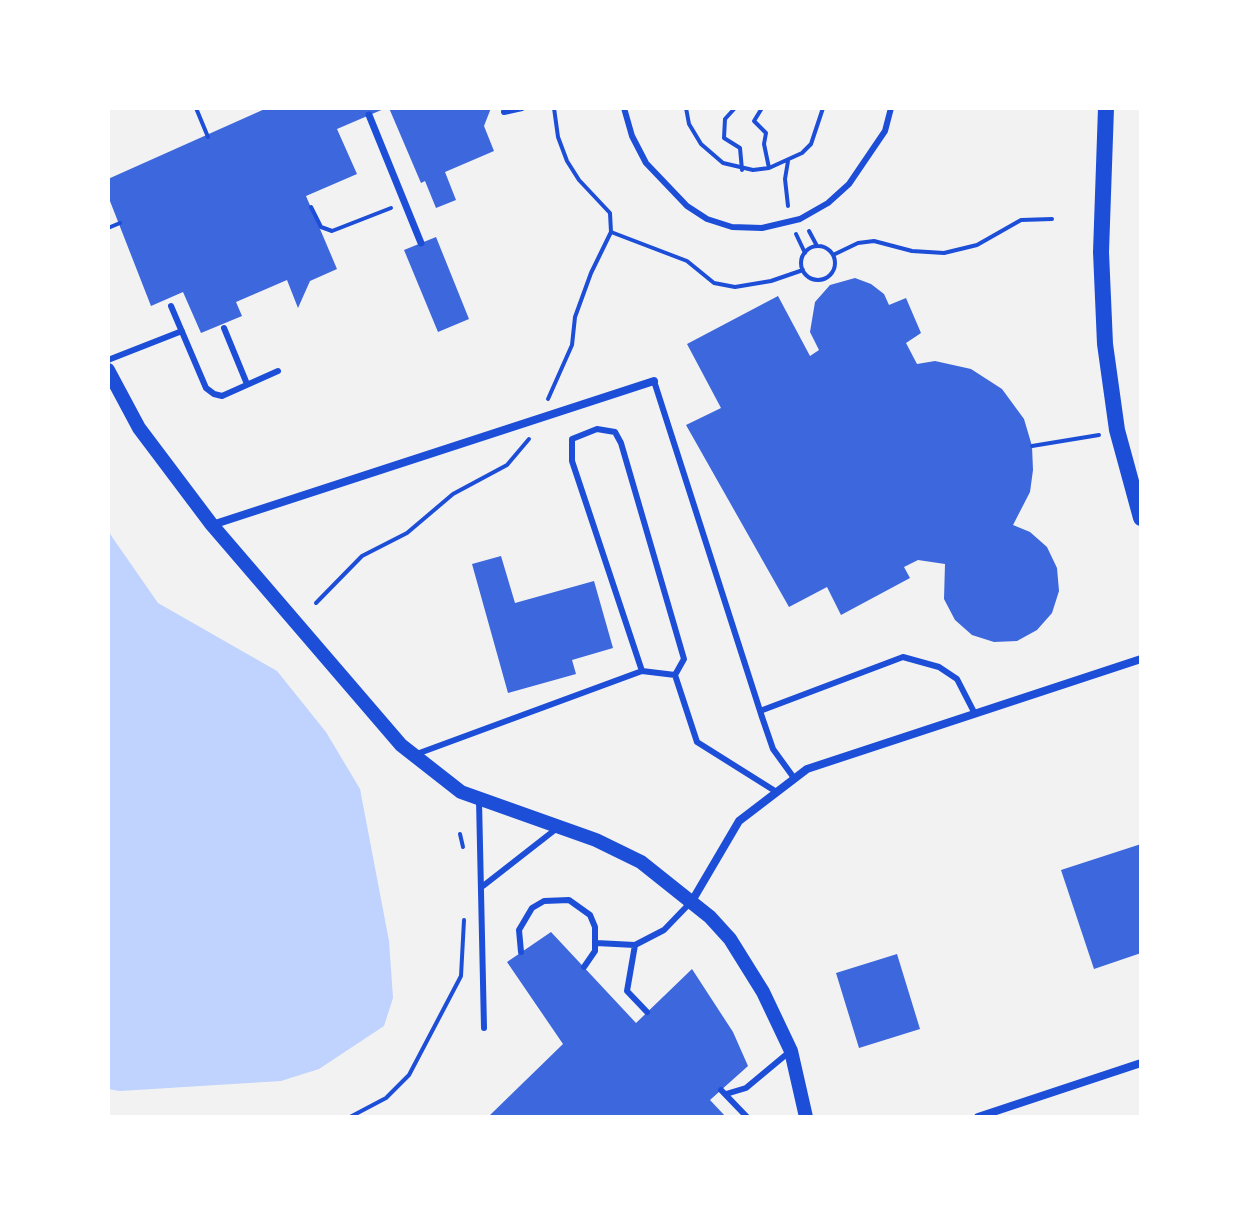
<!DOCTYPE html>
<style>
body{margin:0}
#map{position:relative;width:1249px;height:1225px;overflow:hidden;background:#f2f2f2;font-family:Roboto,sans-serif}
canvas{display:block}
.frame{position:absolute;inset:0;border:110px solid #fff;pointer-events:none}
</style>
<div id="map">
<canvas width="1249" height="1225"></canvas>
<div class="frame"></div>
</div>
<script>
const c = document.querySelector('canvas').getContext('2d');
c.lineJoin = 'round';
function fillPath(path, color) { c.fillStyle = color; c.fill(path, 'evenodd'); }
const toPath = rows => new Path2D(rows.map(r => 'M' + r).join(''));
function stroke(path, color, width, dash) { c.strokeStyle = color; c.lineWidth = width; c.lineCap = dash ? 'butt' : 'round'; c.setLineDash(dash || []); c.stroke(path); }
fillPath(toPath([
 [108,531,158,603,277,671,326,732,360,789,389,941,393,998,384,1026,319,1069,281,1081,120,1091,108,1089]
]), '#bfd3fe');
fillPath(toPath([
 [267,108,386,108,337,129,357,174,306,196,337,269,310,281,298,308,287,280,236,302,242,316,201,333,183,292,151,306,108,196,108,179],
 [389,108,491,108,484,126,494,151,445,172,456,200,436,208,425,181,421,183],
 [436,237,469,319,438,332,404,250],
 [855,278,871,284,884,294,889,305,906,298,921,333,906,343,917,364,935,361,971,369,1002,389,1024,419,1032,446,1033,470,1030,492,1013,525,1030,532,1047,547,1057,568,1059,591,1052,613,1037,630,1017,641,994,642,972,635,955,620,944,599,945,564,918,560,904,567,910,578,841,615,827,587,789,607,686,425,721,408,687,344,778,296,810,356,819,350,810,332,815,302,830,285],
 [501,556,515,603,594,581,613,648,572,660,576,674,508,693,472,564],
 [1141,844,1141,953,1094,969,1061,870],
 [551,932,636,1023,692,969,733,1032,748,1066,710,1100,726,1117,488,1117,563,1044,507,962],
 [897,954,920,1029,859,1048,836,973]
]), '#3d67dc');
stroke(toPath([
 [196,108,208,137],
 [686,108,689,124,701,144,723,163,753,170,769,168,802,153,811,144,823,108],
 [735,108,725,119,724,138,740,148,742,170],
 [762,108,754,121,766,133,764,144,769,168],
 [788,206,785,179,788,161],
 [311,207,321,227,332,231,391,208],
 [108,228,120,223],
 [809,231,817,246],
 [611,232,687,261,714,283,735,287,771,281,803,270],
 [796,234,805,253],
 '801 263a17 17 0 1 1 34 0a17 17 0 1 1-34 0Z',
 [833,255,858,243,874,241,912,251,944,253,977,245,1021,220,1052,219],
 [548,399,572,345,575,317,591,273,611,232,610,213,579,180,567,161,558,137,554,108],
 [1032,446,1099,435],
 [316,603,362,556,407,533,453,494,507,465,529,439],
 [460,834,463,847],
 [350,1117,386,1098,409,1075,461,976,464,920]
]), '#1d4ed8', 4);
stroke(toPath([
 [624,108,632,136,646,163,687,206,707,219,732,227,762,228,800,219,828,203,849,184,885,131,891,108],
 [504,112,522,108],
 [171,306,206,388,214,394,222,396,278,371],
 [224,328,247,384],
 [108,360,182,331],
 [654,381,762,717,773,749,794,778],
 [642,671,572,461,572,439,597,429,615,432,621,443,684,659,675,675,697,742,775,791],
 [760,711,903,657,939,667,957,679,975,714],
 [414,755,642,671,675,675],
 [479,800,484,1028],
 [483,886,556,829],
 [596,943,635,945,664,930,690,903],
 [635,945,627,991,647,1012],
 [521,952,519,930,532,908,544,901,569,900,590,915,595,927,595,951,584,967],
 [721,1090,747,1117],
 [726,1094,746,1088,788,1053]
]), '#1d4ed8', 6);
stroke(toPath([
 [369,115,421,243]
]), '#1d4ed8', 7);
stroke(toPath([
 [212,525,654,381],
 [692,901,739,821,807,769,1141,659],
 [978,1117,1141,1063]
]), '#1d4ed8', 8);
stroke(toPath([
 [108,370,139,428,212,525,401,745,461,792,596,840,641,862,710,917,730,939,763,992,791,1051,806,1117]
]), '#1d4ed8', 14);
stroke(toPath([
 [1106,108,1101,252,1105,344,1117,430,1141,518]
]), '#1d4ed8', 16);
</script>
